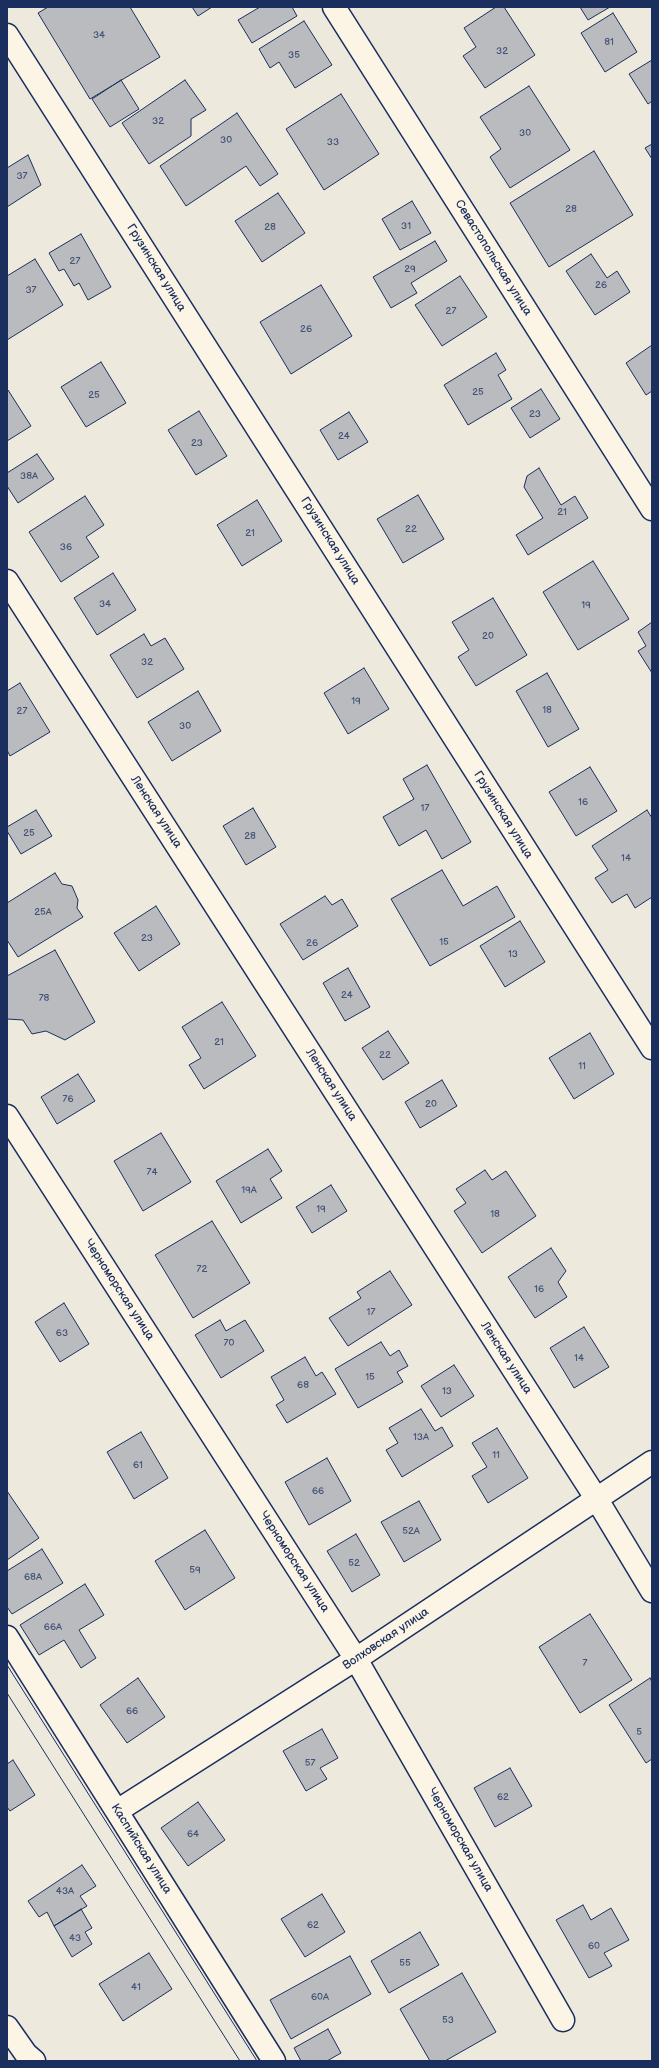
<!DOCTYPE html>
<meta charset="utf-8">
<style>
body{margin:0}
#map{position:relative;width:659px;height:2068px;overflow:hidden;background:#eee9dd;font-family:"Balsamiq Sans",sans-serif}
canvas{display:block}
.frame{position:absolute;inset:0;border:8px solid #1b2f5e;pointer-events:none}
</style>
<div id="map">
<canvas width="659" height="2068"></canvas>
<div class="frame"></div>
</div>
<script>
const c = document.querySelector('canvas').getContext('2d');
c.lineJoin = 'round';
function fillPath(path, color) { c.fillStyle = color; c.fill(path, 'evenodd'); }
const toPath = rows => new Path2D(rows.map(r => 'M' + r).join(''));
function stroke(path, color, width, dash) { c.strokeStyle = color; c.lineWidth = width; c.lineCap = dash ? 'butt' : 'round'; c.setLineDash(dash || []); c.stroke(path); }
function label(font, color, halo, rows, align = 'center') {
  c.font = font + ' "Balsamiq Sans",sans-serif'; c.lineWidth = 3; c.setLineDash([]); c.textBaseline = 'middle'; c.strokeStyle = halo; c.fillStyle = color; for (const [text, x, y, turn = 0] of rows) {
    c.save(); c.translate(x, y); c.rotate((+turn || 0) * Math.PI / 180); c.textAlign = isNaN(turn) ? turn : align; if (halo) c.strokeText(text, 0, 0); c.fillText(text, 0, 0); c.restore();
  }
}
const building = toPath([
 [48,7,130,7,160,57,90,99,38,13,48,7],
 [192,7,212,7,198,16,192,7],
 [260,7,292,7,297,16,252,43,238,20,260,7],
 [496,7,504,7,535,55,485,88,463,56,476,47,464,28,496,7],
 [580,7,610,7,588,20,580,7],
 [613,13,637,52,605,72,581,33,613,13],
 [304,21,332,65,295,88,279,62,270,68,259,49,304,21],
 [652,60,652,101,648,104,629,74,652,60],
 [121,80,139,109,110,127,92,99,121,80],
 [185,80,206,110,191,119,191,136,149,164,122,123,185,80],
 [529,86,570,150,510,188,490,157,501,149,480,117,529,86],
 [341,94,379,154,324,190,286,129,341,94],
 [237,113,278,174,260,186,246,166,186,206,160,166,237,113],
 [652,144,652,159,645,148,652,144],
 [594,151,633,215,549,267,510,203,594,151],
 [28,155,41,185,7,207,7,168,28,155],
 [278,193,305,233,262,262,235,221,278,193],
 [412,201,431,233,400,250,382,219,412,201],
 [81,234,111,287,88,300,79,283,74,286,64,269,59,271,49,253,81,234],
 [435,241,447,261,411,283,417,293,391,308,373,277,435,241],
 [591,254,607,278,617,271,630,292,595,315,566,271,591,254],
 [35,259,63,305,7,340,7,276,35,259],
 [460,276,487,317,442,346,415,305,460,276],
 [321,285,352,336,291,374,260,322,321,285],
 [652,345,652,391,646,395,626,363,652,345],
 [496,353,506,370,498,375,512,399,468,425,444,385,496,353],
 [101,362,126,403,86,427,61,387,101,362],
 [541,389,560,419,530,438,511,408,541,389],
 [7,390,8,390,31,426,7,441,7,390],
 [199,411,227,456,196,475,168,430,199,411],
 [349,412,368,442,338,460,320,430,349,412],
 [37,454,54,479,18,503,7,486,7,473,37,454],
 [539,468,561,505,575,496,588,518,528,555,516,535,543,518,524,487,527,476,539,468],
 [418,495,444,539,403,563,377,519,418,495],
 [85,496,104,525,86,537,99,557,61,582,29,532,85,496],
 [257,500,282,541,242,566,217,525,257,500],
 [593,561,629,619,578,650,543,592,593,561],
 [113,573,136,610,97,635,74,598,113,573],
 [493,598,527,655,476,686,458,657,469,650,452,622,493,598],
 [652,622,652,673,638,651,646,646,638,632,652,622],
 [144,634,151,646,165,638,184,669,137,698,110,655,144,634],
 [364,668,389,709,348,734,324,693,364,668],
 [547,673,579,729,548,747,516,691,547,673],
 [20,683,50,732,10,756,7,750,7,691,20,683],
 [198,691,221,731,172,761,148,722,198,691],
 [427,765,471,842,442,859,426,830,399,846,383,817,414,799,403,779,427,765],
 [590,767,617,811,576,836,549,792,590,767],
 [253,808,276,847,246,865,223,826,253,808],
 [36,810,52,836,21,854,7,831,7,827,36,810],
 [647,810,652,818,652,897,635,908,627,894,612,903,595,878,608,870,592,846,647,810],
 [442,870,463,906,497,886,515,917,430,966,391,899,442,870],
 [55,873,62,884,72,886,78,900,77,908,83,917,18,957,7,940,7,903,55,873],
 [325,896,332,905,342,899,358,926,303,960,280,924,325,896],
 [156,906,180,944,139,971,114,933,156,906],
 [520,921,545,962,505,987,480,946,520,921],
 [55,950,95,1022,65,1040,46,1031,32,1034,23,1020,7,1019,7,976,55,950],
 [348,968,370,1007,345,1021,323,983,348,968],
 [222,1002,256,1056,204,1089,189,1065,201,1058,182,1027,222,1002],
 [388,1031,409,1063,383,1080,362,1048,388,1031],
 [590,1033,614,1074,574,1099,549,1058,590,1033],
 [78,1074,95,1101,57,1124,41,1097,78,1074],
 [442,1080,457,1106,420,1128,405,1102,442,1080],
 [161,1133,191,1182,143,1211,114,1161,161,1133],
 [268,1149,282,1171,270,1179,282,1198,241,1223,216,1181,268,1149],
 [485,1170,492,1180,506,1171,536,1216,482,1253,454,1211,466,1203,456,1189,485,1170],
 [331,1185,347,1211,312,1233,296,1207,331,1185],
 [212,1221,250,1283,193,1318,155,1255,212,1221],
 [551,1248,566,1271,558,1282,567,1297,535,1318,508,1277,551,1248],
 [390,1271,412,1305,348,1346,329,1318,361,1298,357,1292,390,1271],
 [64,1303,89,1344,60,1362,35,1322,64,1303],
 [220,1320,226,1331,245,1320,264,1351,221,1378,195,1335,220,1320],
 [584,1327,609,1367,574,1388,550,1348,584,1327],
 [381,1342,390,1356,399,1350,408,1366,397,1372,403,1382,358,1408,335,1369,381,1342],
 [305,1357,316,1376,322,1372,336,1394,287,1423,276,1405,284,1400,271,1377,305,1357],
 [454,1365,474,1396,441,1417,421,1386,454,1365],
 [421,1409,435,1431,442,1427,453,1446,402,1477,386,1450,398,1443,389,1428,421,1409],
 [497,1428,528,1478,488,1503,472,1476,487,1467,472,1443,497,1428],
 [141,1432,168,1478,134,1499,107,1452,141,1432],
 [327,1458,351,1501,309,1525,285,1482,327,1458],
 [7,1491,39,1538,7,1560,7,1491],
 [419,1501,441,1540,404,1562,381,1522,419,1501],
 [205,1530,235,1578,185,1610,155,1561,205,1530],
 [356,1534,380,1575,352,1592,327,1551,356,1534],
 [42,1549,63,1583,12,1614,7,1607,7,1571,42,1549],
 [85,1584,104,1615,79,1630,96,1658,81,1668,64,1640,39,1655,20,1625,85,1584],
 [590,1614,632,1680,580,1713,539,1647,590,1614],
 [138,1678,165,1717,127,1743,100,1705,138,1678],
 [650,1678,652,1682,652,1759,646,1763,609,1705,650,1678],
 [322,1729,338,1758,320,1768,327,1779,306,1791,283,1751,322,1729],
 [13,1760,35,1795,10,1811,7,1807,7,1764,13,1760],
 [510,1768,532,1806,495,1827,474,1788,510,1768],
 [198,1802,225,1840,188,1866,161,1828,198,1802],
 [82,1865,96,1886,80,1896,87,1906,54,1926,47,1912,39,1917,28,1901,82,1865],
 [322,1894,345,1932,305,1957,281,1919,322,1894],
 [583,1905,591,1920,611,1908,629,1940,604,1953,612,1966,589,1978,556,1920,583,1905],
 [81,1909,92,1928,85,1932,92,1944,72,1957,54,1926,81,1909],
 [420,1932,439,1965,389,1993,371,1961,420,1932],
 [149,1953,172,1989,123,2021,99,1984,149,1953],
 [350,1956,371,1994,291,2039,270,2000,350,1956],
 [462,1973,496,2032,445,2061,430,2061,400,2009,462,1973],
 [328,2029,341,2053,327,2061,301,2061,294,2048,328,2029]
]);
fillPath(building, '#babbbe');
stroke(building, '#1b2f5e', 1);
const minor = toPath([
 [334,7,652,509],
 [7,35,652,1048],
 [7,581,596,1498,652,1591],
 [7,1116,356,1659,563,2020],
 [7,1637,274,2061],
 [117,1811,356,1659,652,1462],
 [7,2027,26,2054,34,2061]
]);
stroke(minor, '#1b2f5e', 25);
stroke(minor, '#fcf5e5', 22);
stroke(toPath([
 [7,1665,257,2061],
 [7,1693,240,2061]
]), '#1b2f5e', 1);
label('10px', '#435276', null, [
 ["34",99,35],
 ["81",609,42],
 ["32",502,51],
 ["35",294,55],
 ["32",158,121],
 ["30",525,133],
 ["30",226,140],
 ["33",333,142],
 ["37",22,176],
 ["28",571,209],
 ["31",406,226],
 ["28",270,227],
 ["27",75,261],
 ["29",410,269],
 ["26",601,285],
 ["37",31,290],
 ["27",451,311],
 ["26",306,329],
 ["25",478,392],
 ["25",94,395],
 ["23",535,414],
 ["24",344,436],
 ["23",197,443],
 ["38А",29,476],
 ["21",562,512],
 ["22",411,529],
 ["21",250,533],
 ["36",66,547],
 ["34",105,604],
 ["19",586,605],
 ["20",488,636],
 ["32",147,662],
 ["19",356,701],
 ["18",547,710],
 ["27",22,711],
 ["30",185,726],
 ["16",583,802],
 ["17",425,808],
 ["25",29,833],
 ["28",250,836],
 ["14",626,858],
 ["25А",43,912],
 ["23",147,938],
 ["15",444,942],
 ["26",312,943],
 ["13",513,954],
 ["24",347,995],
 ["78",44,998],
 ["21",219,1042],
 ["22",385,1055],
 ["11",582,1066],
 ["76",68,1099],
 ["20",431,1104],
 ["74",152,1172],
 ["19А",249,1190],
 ["19",321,1209],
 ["18",495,1214],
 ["72",202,1269],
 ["16",539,1289],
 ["17",371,1312],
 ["63",62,1333],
 ["70",229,1343],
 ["14",579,1358],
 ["15",370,1377],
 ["68",303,1385],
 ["13",447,1391],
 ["13А",421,1437],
 ["11",496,1455],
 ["61",138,1465],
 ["66",318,1491],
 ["52А",411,1531],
 ["52",354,1563],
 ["59",195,1570],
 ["68А",33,1577],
 ["66А",53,1627],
 ["7",585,1663],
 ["66",132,1711],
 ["5",639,1732],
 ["57",310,1763],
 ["62",503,1797],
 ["64",193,1834],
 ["43А",65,1891],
 ["62",313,1925],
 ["43",75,1938],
 ["60",594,1946],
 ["55",405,1963],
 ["41",136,1987],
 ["60А",320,1997],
 ["53",448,2020]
]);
label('12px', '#1b2f5e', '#fcf5e5', [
 ["Севастопольская улица",493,258,58],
 ["Грузинская улица",156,268,58],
 ["Грузинская улица",330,541,58],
 ["Ленская улица",156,812,57],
 ["Грузинская улица",503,815,58],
 ["Ленская улица",331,1085,57],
 ["Черноморская улица",119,1290,57],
 ["Ленская улица",506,1358,57],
 ["Черноморская улица",294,1562,57],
 ["Волховская улица",386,1639,-34],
 ["Черноморская улица",460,1840,60],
 ["Каспийская улица",141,1849,58]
]);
</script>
